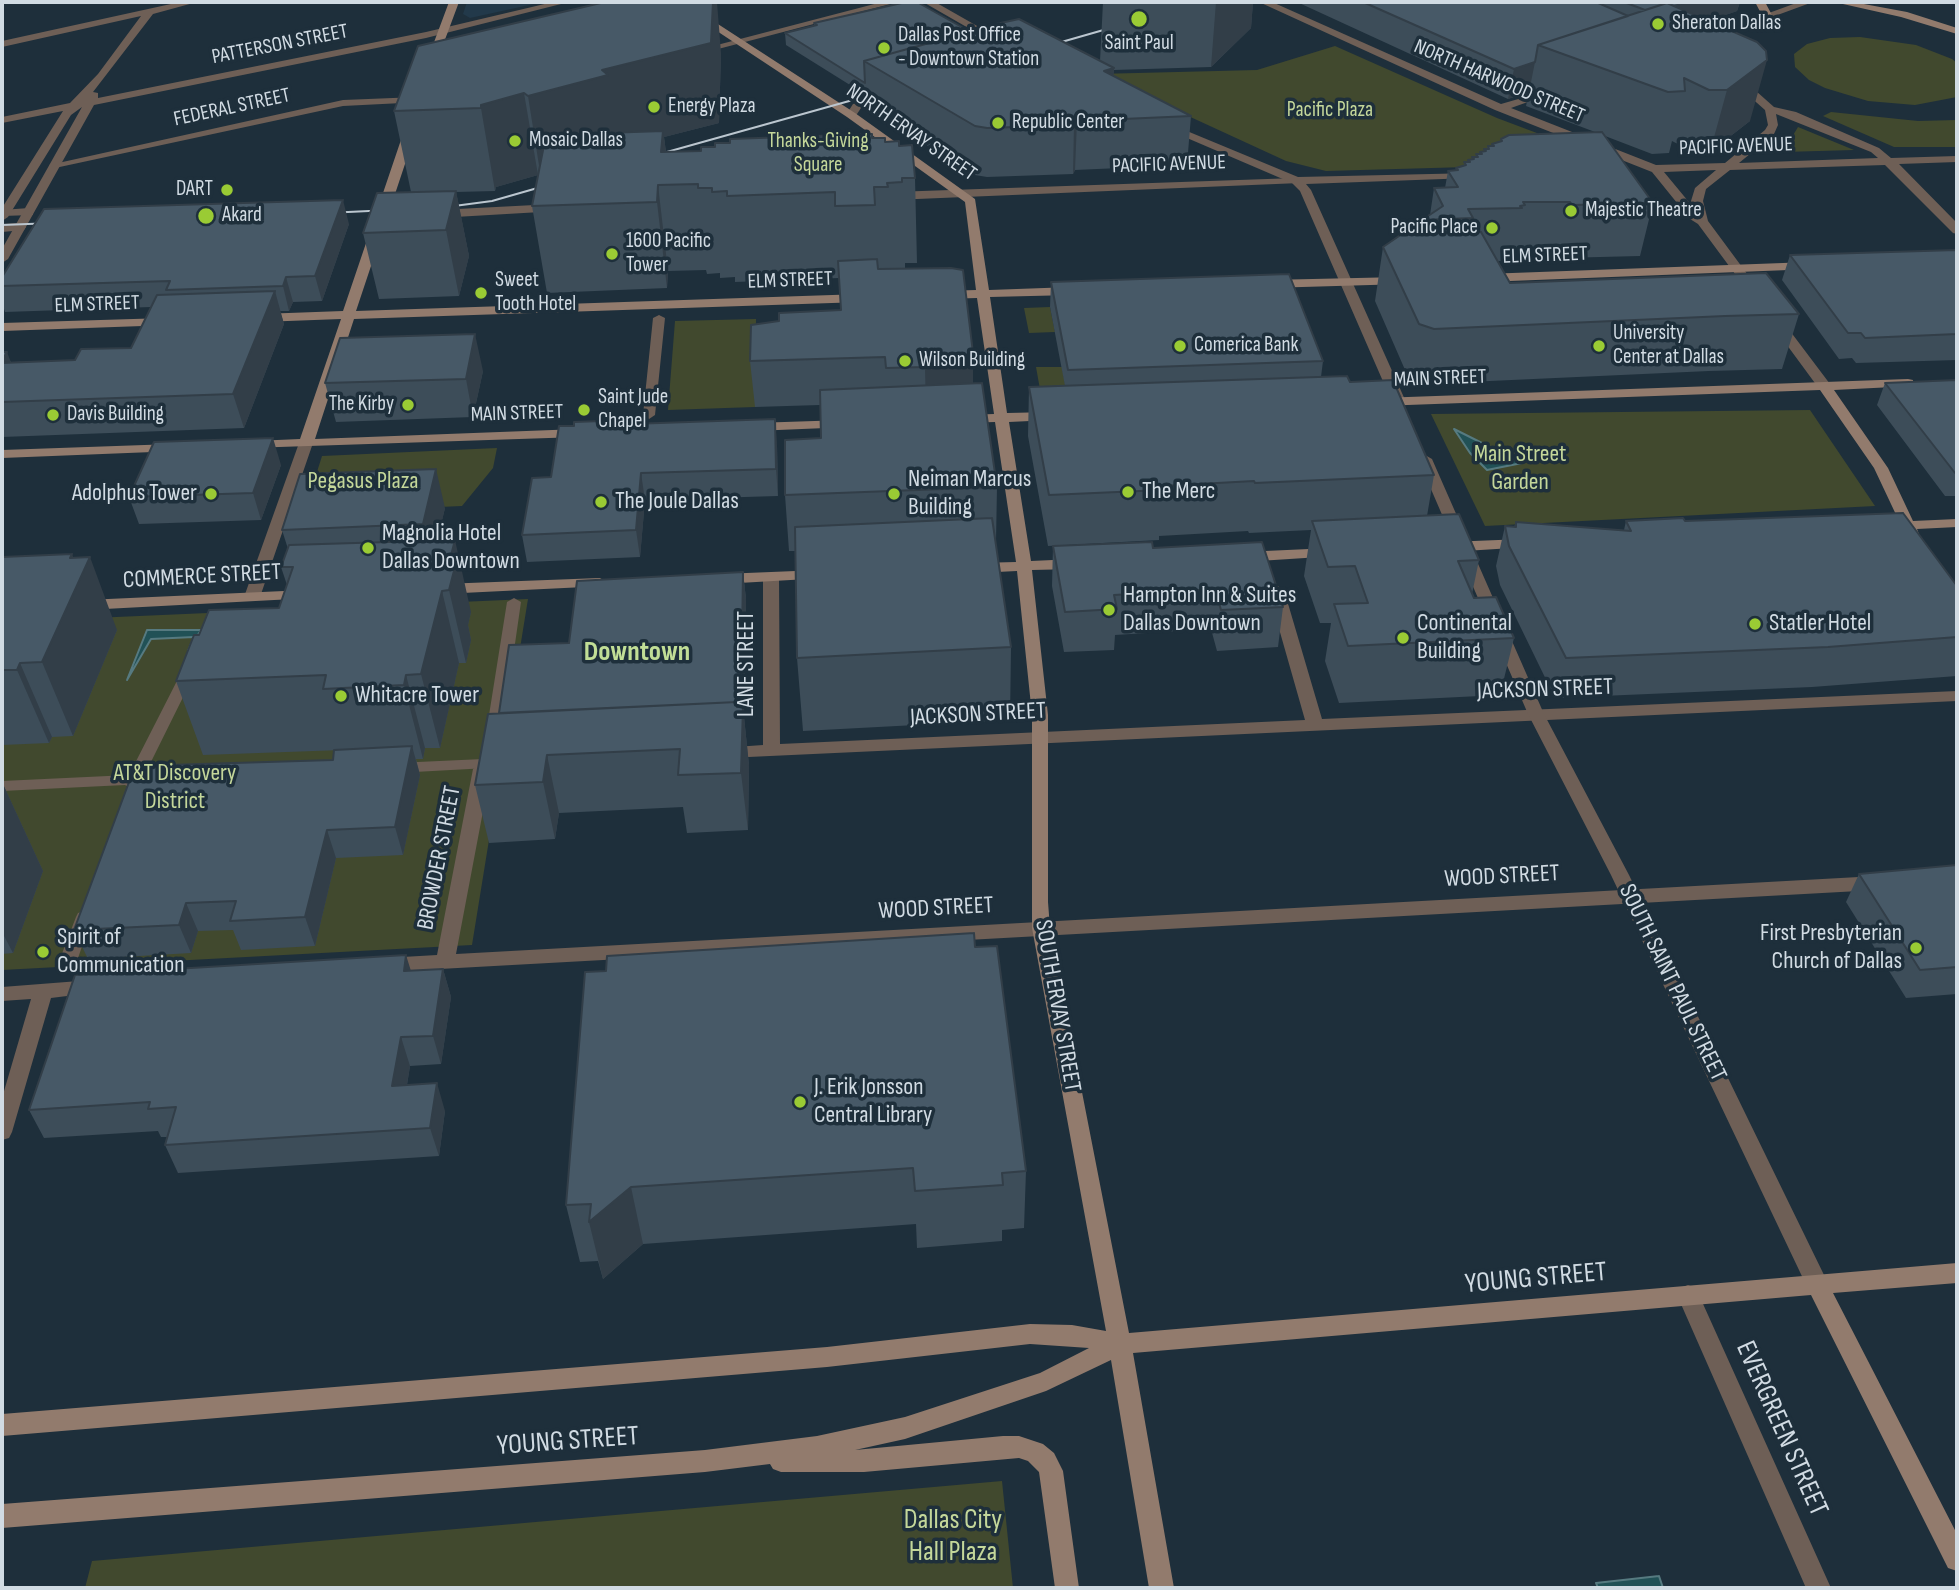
<!DOCTYPE html>
<style>
body{margin:0}
#map{position:relative;width:1959px;height:1590px;overflow:hidden;background:#1e2f3b;font-family:"Sofia Sans Condensed",sans-serif}
canvas{display:block}
.frame{position:absolute;inset:0;border:4px solid #d1dbe3;pointer-events:none}
</style>
<div id="map">
<canvas width="1959" height="1590"></canvas>
<div class="frame"></div>
</div>
<script>
const c = document.querySelector('canvas').getContext('2d');
c.lineJoin = 'round';
function fillPath(path, color) { c.fillStyle = color; c.fill(path, 'evenodd'); }
const toPath = rows => new Path2D(rows.map(r => 'M' + r).join(''));
function stroke(path, color, width, dash) { c.strokeStyle = color; c.lineWidth = width; c.lineCap = dash ? 'butt' : 'round'; c.setLineDash(dash || []); c.stroke(path); }
function label(font, color, halo, rows, align = 'center') {
  c.font = font + ' "Sofia Sans Condensed",sans-serif'; c.lineWidth = 7; c.setLineDash([]); c.textBaseline = 'middle'; c.strokeStyle = halo; c.fillStyle = color; for (const [text, x, y, turn = 0] of rows) {
    c.save(); c.translate(x, y); c.rotate((+turn || 0) * Math.PI / 180); c.textAlign = isNaN(turn) ? turn : align; if (halo) c.strokeText(text, 0, 0); c.fillText(text, 0, 0); c.restore();
  }
}
fillPath(toPath([
 [467,2,543,2,470,18,463,14]
]), '#22394a');
fillPath(toPath([
 [1860,37,1916,45,1952,59,1957,63,1957,97,1915,105,1868,101,1825,88,1809,80,1795,67,1794,54,1807,44,1830,38],
 [1335,46,1497,118,1582,150,1574,164,1326,171,1286,161,1097,74,1257,70],
 [1831,112,1918,121,1957,120,1957,147,1894,147,1823,116],
 [1798,127,1854,150,1783,152],
 [1050,307,1055,332,1029,333,1024,308],
 [756,319,755,407,668,410,675,321],
 [1036,367,1062,367,1067,394,1041,395],
 [1810,410,1875,506,1485,526,1431,414],
 [497,448,493,468,462,506,304,513,322,456],
 [528,599,472,945,2,970,2,622],
 [1002,1481,1013,1588,85,1588,92,1561]
]), '#41492e');
const water = toPath([
 [1454,429,1522,463,1487,470,1470,453,1454,429],
 [147,630,201,630,188,651,194,637,151,639,127,680,147,630],
 [1659,1576,1663,1588,1598,1588,1596,1583,1659,1576]
]);
fillPath(water, '#215156');
stroke(water, '#567a80', 2);
fillPath(toPath([
 [659,315,665,318,655,415,649,419,643,415,653,318,659,315],
 [514,598,521,602,502,734,494,739,486,734,507,602,514,598],
 [188,668,195,673,145,774,156,775,158,779,156,783,139,785,132,789,125,785,2,791,2,781,129,775,181,673,188,668],
 [483,759,491,764,488,768,396,773,388,768,396,763,483,759],
 [84,911,90,913,92,917,76,964,73,969,67,970,61,969,58,964,76,917,78,913,84,911]
]), '#6e5f56');
fillPath(toPath([
 [882,2,898,2,699,54,694,51,882,2],
 [889,93,893,94,893,98,861,108,855,117,846,115,853,104,889,93],
 [418,97,422,98,422,102,343,106,55,168,49,165,343,100,418,97],
 [1296,178,1300,179,1300,183,893,200,887,196,893,192,1296,178],
 [554,204,560,208,558,211,438,218,432,214,438,210,554,204],
 [29,208,33,209,33,215,2,216,2,210,29,208],
 [20,223,26,227,24,230,2,232,2,224,20,223],
 [306,439,313,443,260,597,258,600,246,600,244,597,299,443,306,439],
 [771,572,779,577,780,744,1305,720,1268,590,1276,585,1284,590,1322,719,1957,691,1957,701,727,758,721,756,718,752,721,748,763,745,763,577,771,572],
 [482,763,491,769,456,954,1877,876,1883,878,1886,883,1883,888,1877,890,385,972,378,970,375,965,378,960,385,958,437,955,473,769,482,763],
 [92,980,99,982,102,987,99,992,51,998,12,1132,9,1138,2,1140,2,1098,31,999,2,1001,2,987,92,980],
 [1688,1285,1696,1288,1699,1295,1831,1588,1806,1588,1677,1295,1680,1288,1688,1285]
]), '#6e5f56');
fillPath(toPath([
 [180,2,197,2,153,14,93,92,98,93,98,98,426,32,553,2,569,2,426,38,94,105,8,259,2,263,2,249,82,107,71,115,8,217,2,221,2,208,63,111,2,123,2,117,70,103,98,74,141,16,2,47,2,41,180,2],
 [923,2,935,2,1000,39,991,41,923,2],
 [1259,2,1272,2,1501,104,1553,89,1553,93,1511,108,1656,165,1725,163,1765,130,1768,125,1765,110,1748,95,1732,88,1731,86,1736,83,1756,91,1774,107,1796,112,1879,148,1891,158,1957,156,1957,162,1899,164,1957,223,1957,234,1953,233,1885,165,1730,170,1706,189,1703,201,1708,221,1762,294,1756,298,1752,297,1698,224,1690,219,1652,172,1495,110,1259,2],
 [1776,114,1871,152,1878,158,1739,163,1774,134,1778,125,1776,114],
 [1716,170,1695,188,1691,201,1693,207,1664,172,1716,170],
 [1799,2,1813,2,1712,39,1703,37,1799,2],
 [1170,124,1298,177,1475,173,1475,177,1471,178,1306,184,1311,190,1406,402,1404,405,1399,406,1392,402,1300,191,1292,183,1166,129,1164,127,1170,124],
 [1776,318,1781,319,1830,384,1830,390,1820,390,1770,322,1776,318],
 [1425,455,1432,459,1544,714,1629,875,1825,1277,1828,1284,1825,1291,1817,1294,1809,1291,1611,875,1528,714,1418,459,1425,455]
]), '#6e5f56');
fillPath(toPath([
 [449,2,459,2,437,61,428,63,427,61,449,2],
 [673,2,684,2,855,113,975,199,989,290,1072,287,1078,291,1072,295,990,297,1007,413,1051,412,1058,416,1051,420,1009,422,1031,561,1075,559,1083,564,1075,569,1032,570,1048,715,1048,902,1050,928,1129,1333,1957,1263,1957,1283,1833,1293,1957,1534,1957,1571,1948,1568,1811,1295,1133,1353,1174,1588,1149,1588,1111,1360,1046,1391,905,1439,855,1450,1003,1436,1019,1436,1043,1444,1054,1453,1063,1471,1079,1588,1055,1588,1039,1472,1028,1461,1019,1458,864,1472,781,1472,773,1469,770,1464,705,1472,2,1528,2,1504,705,1450,817,1436,905,1417,1040,1373,1089,1348,1030,1344,827,1367,2,1436,2,1414,827,1347,1030,1324,1072,1325,1106,1331,1032,928,1032,715,1017,571,977,573,969,568,977,563,1016,562,995,422,964,423,957,419,964,415,994,414,977,298,943,299,937,295,943,291,976,290,965,202,847,117,673,2],
 [1755,2,1765,2,1773,17,1772,19,1764,19,1755,2],
 [1834,2,1853,2,1907,12,1957,28,1957,34,1901,17,1834,2],
 [410,128,416,131,356,311,862,294,868,298,862,302,354,319,315,439,579,429,586,433,579,437,249,448,249,442,254,441,300,439,341,319,261,322,255,318,261,314,343,311,404,131,410,128],
 [1810,262,1814,263,1814,269,1485,282,1479,278,1485,274,1810,262],
 [1401,277,1405,278,1405,284,1268,288,1262,284,1268,280,1401,277],
 [166,318,172,322,171,325,2,331,2,323,166,318],
 [1908,379,1913,380,1913,386,1834,390,1888,468,1913,521,1957,519,1957,527,1917,529,1919,534,1912,538,1907,537,1903,530,1890,530,1883,526,1885,523,1899,521,1874,468,1820,390,1380,406,1373,402,1380,398,1908,379],
 [845,420,852,424,850,427,754,431,747,427,754,423,845,420],
 [173,444,178,445,178,451,2,458,2,450,173,444],
 [1523,539,1528,541,1531,544,1528,547,1449,552,1441,547,1449,542,1523,539],
 [1331,548,1339,553,1336,556,1243,562,1235,557,1243,552,1331,548],
 [820,570,825,572,828,575,825,578,722,584,714,579,722,574,820,570],
 [600,578,608,583,605,586,442,594,434,589,442,584,600,578],
 [306,590,312,592,314,595,312,598,86,610,78,605,86,600,306,590]
]), '#927b6d');
stroke(toPath([
 [1044,47,1121,25],
 [649,157,885,91],
 [439,208,492,201,555,183],
 [327,213,390,210],
 [2,225,54,223]
]), '#bbc6cf', 2);
fillPath(toPath([
 [1103,2,1253,2,1251,28,1211,67,1114,70,1113,76,1191,116,1187,165,1075,170,1073,174,987,177,975,175,866,108,866,95,786,45,785,33,814,26,814,23,967,30,1100,61],
 [1297,2,1740,2,1737,11,1708,21,1750,121,1710,152,1693,152,1672,141,1669,153,1652,154,1605,136,1653,203,1640,256,1561,258,1558,255,1515,255,1514,259,1511,259,1511,261,1498,261,1510,283,1799,314,1782,369,1709,371,1424,384,1409,379,1375,301,1383,247,1420,234,1422,220,1430,215,1434,188,1445,188,1448,171,1456,170,1456,168,1464,165,1464,162,1468,162,1468,160,1472,159,1472,157,1476,157,1476,154,1480,154,1480,152,1484,152,1484,149,1487,149,1488,146,1492,146,1492,144,1500,142,1501,139,1595,132,1526,106,1529,92,1508,99],
 [721,53,719,123,664,137,666,152,701,151,872,138,899,146,915,178,917,263,905,263,905,268,891,269,973,353,973,384,997,487,996,542,995,542,1011,647,1010,720,803,731,797,658,795,551,789,551,785,495,821,438,820,405,755,407,750,361,779,321,841,310,839,278,735,282,735,277,720,278,720,273,707,274,706,270,668,271,667,288,547,293,532,206,538,175,496,187,495,191,456,192,469,256,459,296,379,299,363,233,411,192,394,111],
 [349,224,322,301,293,302,289,311,280,311,284,324,244,428,2,437,2,352,11,362,75,360,131,348,151,307,5,312,2,303,2,277],
 [1957,250,1957,360,1856,363,1852,358,1839,359,1782,280,1790,255],
 [1051,282,1323,361,1321,377,1350,382,1434,475,1427,516,1479,560,1472,594,1474,598,1514,638,1500,695,1339,703,1325,661,1331,623,1320,623,1304,576,1311,530,1249,533,1248,531,1159,536,1159,540,1048,546,1028,436,1029,387,1065,386,1050,307],
 [483,371,473,417,336,422,325,383],
 [1957,380,1957,496,1945,496,1877,405,1885,383],
 [602,421,603,425,777,445,778,496,645,500,640,557,527,562,522,535,551,477,574,426],
 [281,465,261,520,139,524,129,497],
 [445,508,437,540,471,612,468,625,471,640,466,663,459,663,440,748,425,748,423,759,416,759,420,775,403,855,336,858,315,946,241,950,233,930,198,931,191,953,88,959,74,930,333,760,342,750,203,755,176,681,199,635,279,608,287,585,281,567,288,549,282,530],
 [1626,521,1685,521,1957,586,1957,676,1812,687,1555,698,1500,585,1496,566,1505,526,1514,527,1516,522,1624,530],
 [1053,546,1153,548,1283,607,1278,647,1217,651,1211,629,1115,635,1114,650,1064,652,1052,586],
 [2,557,73,558,117,630,73,736,52,737,49,743,2,745],
 [743,572,746,599,744,717,749,765,748,830,687,833,683,807,559,813,555,839,489,843,475,785,499,713,569,643],
 [2,782,43,871,13,953,2,954],
 [1957,865,1957,994,1906,998,1846,902,1859,874],
 [975,947,1026,1171,1024,1228,1002,1230,1002,1241,917,1248,916,1224,643,1244,603,1279,598,1261,580,1262,566,1205],
 [443,969,451,997,441,1064,410,1066,407,1085,445,1111,439,1156,178,1173,165,1145,168,1137,161,1137,158,1131,44,1138,29,1110,411,971]
]), '#3d4d59');
fillPath(toPath([
 [713,2,717,2,721,53,719,123,664,137,670,185,541,178,528,96,602,70],
 [1216,2,1253,2,1251,28,1211,67],
 [1688,2,1740,2,1737,11,1646,42,1652,13],
 [1767,60,1750,121,1710,152,1727,90],
 [1535,62,1529,92,1508,99,1514,69],
 [1114,68,1111,115,1104,71],
 [524,93,538,175,496,187,495,191,481,108,481,105],
 [1077,121,1075,170,1073,174,1074,125],
 [658,185,668,271,667,288,657,202],
 [456,191,469,256,459,296,446,230],
 [343,200,349,224,322,301,315,276],
 [286,277,293,302,289,311,283,286],
 [275,291,284,324,244,428,233,394],
 [475,334,483,371,473,417,466,379],
 [7,352,20,386,2,366,2,361],
 [973,353,973,399,926,413,925,367],
 [775,419,777,445,778,496,776,469],
 [273,438,281,465,261,520,253,493],
 [436,469,445,508,432,564,423,524],
 [641,473,645,500,640,557,636,530],
 [455,540,471,612,468,625,471,640,466,663,449,590,448,567],
 [72,554,81,577,90,557,117,630,73,736,42,662],
 [743,572,746,599,744,717,749,765,748,830,741,773,741,714],
 [442,591,459,663,440,748,421,674],
 [20,663,52,737,49,743,17,670],
 [406,675,425,748,423,759,404,685],
 [412,746,420,775,403,855,395,827],
 [547,755,559,813,555,839,543,782],
 [2,782,43,871,13,953,2,932],
 [327,830,336,858,315,946,305,917],
 [186,903,198,931,191,953,179,925],
 [406,955,415,984,404,971],
 [443,969,451,997,441,1064,433,1036],
 [401,1037,410,1066,402,1114,392,1086],
 [437,1083,445,1111,439,1156,430,1128],
 [631,1187,643,1244,603,1279,589,1222]
]), '#323e48');
const building = toPath([
 [605,2,713,2,711,43,602,70,608,75,528,96,524,93,481,105,481,108,394,111,418,46,605,2],
 [906,2,917,2,967,30,959,32,951,37,864,61,865,83,785,33,817,25,814,23,906,2],
 [1363,2,1596,2,1628,16,1538,45,1535,62,1514,69,1363,2],
 [1624,2,1688,2,1674,6,1667,3,1645,10,1624,2],
 [1667,3,1757,42,1766,51,1767,60,1727,90,1709,90,1684,78,1685,91,1668,92,1538,45,1667,3],
 [1019,19,1114,68,1104,71,1191,116,1077,121,1074,125,987,128,975,126,864,61,951,37,959,32,1019,19],
 [663,131,661,152,701,151,701,147,715,147,715,143,730,143,730,139,872,134,872,138,885,138,885,142,899,141,899,146,912,145,915,178,902,178,902,182,887,183,888,187,874,187,875,205,835,206,835,192,727,196,727,191,712,192,712,188,698,188,698,184,658,185,657,202,532,206,546,135,663,131],
 [1602,132,1653,203,1572,205,1570,202,1523,202,1525,205,1520,206,1522,208,1468,209,1473,218,1422,220,1443,206,1434,188,1458,187,1448,171,1458,170,1456,168,1466,165,1464,162,1470,162,1468,160,1474,159,1472,157,1478,157,1476,154,1482,154,1480,152,1486,151,1484,149,1489,149,1488,146,1494,146,1492,144,1502,141,1501,139,1509,135,1602,132],
 [456,191,446,230,363,233,377,193,456,191],
 [343,200,315,276,286,277,283,286,166,290,170,281,2,286,2,277,44,209,343,200],
 [1481,232,1510,283,1766,273,1799,314,1725,316,1434,329,1419,324,1383,247,1402,234,1481,232],
 [1957,250,1957,334,1865,338,1861,333,1848,333,1790,255,1957,250],
 [877,259,878,269,951,268,963,270,973,353,925,367,886,368,885,357,750,361,751,325,779,321,779,313,841,310,838,261,877,259],
 [1289,274,1323,361,1068,370,1051,282,1289,274],
 [275,291,233,394,2,402,2,363,75,360,81,349,131,348,157,295,275,291],
 [475,334,466,379,325,383,340,338,475,334],
 [2,352,7,352,2,361,2,352],
 [1347,376,1350,382,1393,380,1434,475,1255,483,1254,481,1162,486,1163,490,1049,495,1029,387,1347,376],
 [1957,380,1957,473,1955,473,1885,383,1957,380],
 [982,383,997,487,785,495,785,440,821,438,820,390,982,383],
 [775,419,776,469,641,473,636,530,522,535,532,478,551,477,559,426,574,426,574,422,602,421,602,425,775,419],
 [273,438,253,493,129,497,154,442,273,438],
 [436,469,423,524,282,530,300,474,436,469],
 [1903,513,1957,586,1957,637,1828,647,1566,658,1509,546,1505,526,1516,527,1516,522,1631,531,1626,521,1683,518,1685,521,1903,513],
 [1459,514,1479,560,1458,561,1474,598,1496,597,1514,638,1348,646,1334,604,1368,603,1355,566,1328,567,1312,521,1459,514],
 [992,518,1011,647,797,658,795,527,992,518],
 [455,540,448,567,455,567,449,590,442,591,421,674,406,675,404,685,323,689,326,675,176,681,194,635,199,635,209,610,279,608,293,567,281,567,289,545,455,540],
 [1152,542,1153,548,1262,542,1283,607,1221,610,1215,589,1114,595,1117,609,1065,612,1053,546,1152,542],
 [72,554,70,558,90,557,42,662,20,663,17,670,2,670,2,557,72,554],
 [743,572,741,707,738,707,737,702,499,713,509,645,569,643,577,581,743,572],
 [737,702,737,707,743,707,741,773,678,775,680,749,547,755,543,782,475,785,488,714,737,702],
 [412,746,395,827,327,830,305,917,230,921,236,901,186,903,179,925,74,930,135,766,333,760,334,750,412,746],
 [1957,865,1957,967,1920,970,1859,874,1957,865],
 [974,933,975,947,997,946,1026,1171,1002,1173,1003,1185,915,1191,913,1168,631,1187,589,1222,591,1204,566,1205,585,972,606,971,607,956,974,933],
 [406,955,404,971,443,969,433,1036,401,1037,392,1086,437,1083,430,1128,165,1145,176,1107,148,1109,150,1102,29,1110,75,975,406,955]
]);
fillPath(building, '#475967');
stroke(building, '#323e48', 2);
for (const [x, y, r, color] of [
 [1139,19,9,"#9acb34"],
 [1658,24,7,"#9acb34"],
 [884,48,7,"#9acb34"],
 [654,107,7,"#9acb34"],
 [998,123,7,"#9acb34"],
 [515,141,7,"#9acb34"],
 [227,190,7,"#9acb34"],
 [1571,211,7,"#9acb34"],
 [206,216,9,"#9acb34"],
 [1492,228,7,"#9acb34"],
 [612,254,7,"#9acb34"],
 [481,293,7,"#9acb34"],
 [1180,346,7,"#9acb34"],
 [1599,346,7,"#9acb34"],
 [905,361,7,"#9acb34"],
 [408,405,7,"#9acb34"],
 [584,410,7,"#9acb34"],
 [53,415,7,"#9acb34"],
 [1128,492,7,"#9acb34"],
 [211,494,7,"#9acb34"],
 [894,494,7,"#9acb34"],
 [601,502,7,"#9acb34"],
 [368,548,7,"#9acb34"],
 [1109,610,7,"#9acb34"],
 [1755,624,7,"#9acb34"],
 [1403,638,7,"#9acb34"],
 [341,696,7,"#9acb34"],
 [1916,948,7,"#9acb34"],
 [43,952,7,"#9acb34"],
 [800,1102,7,"#9acb34"]
]) { const dot = new Path2D(); dot.arc(x, y, r, 0, 2 * Math.PI); c.fillStyle = color; c.fill(dot); stroke(dot, '#1e2f3b', 2.5); }
label('21px', '#d1dbe3', '#1e2f3b', [
 ["Sheraton Dallas",1672,24],
 ["Dallas Post Office",898,36],
 ["- Downtown Station",898,60],
 ["Saint Paul",1139,44,"center"],
 ["Energy Plaza",668,107],
 ["Republic Center",1012,123],
 ["Mosaic Dallas",529,141],
 ["DART",213,190,"right"],
 ["Majestic Theatre",1585,211],
 ["Akard",222,216],
 ["Pacific Place",1478,228,"right"],
 ["1600 Pacific",626,242],
 ["Tower",626,266],
 ["Sweet",495,281],
 ["Tooth Hotel",495,305],
 ["University",1613,334],
 ["Center at Dallas",1613,358],
 ["Comerica Bank",1194,346],
 ["Wilson Building",919,361],
 ["Saint Jude",598,398],
 ["Chapel",598,422],
 ["The Kirby",394,405,"right"],
 ["Davis Building",67,415]
], 'left');
label('21px', '#d1dbe3', '#1e2f3b', [
 ["PATTERSON STREET",280,45,-11],
 ["NORTH HARWOOD STREET",1499,82,23],
 ["FEDERAL STREET",232,108,-12],
 ["NORTH ERVAY STREET",911,133,35],
 ["PACIFIC AVENUE",1736,147,-2],
 ["PACIFIC AVENUE",1169,165,-2],
 ["ELM STREET",1545,256,-2],
 ["ELM STREET",790,281,-2],
 ["ELM STREET",97,305,-2],
 ["MAIN STREET",1440,379,-2],
 ["MAIN STREET",517,414,-2]
]);
label('21px', '#c4d79a', '#1e2f3b', [
 ["Pacific Plaza",1330,111],
 ["Thanks-Giving",818,142],
 ["Square",818,166]
]);
label('24px', '#c4d79a', '#1e2f3b', [
 ["Main Street",1520,455],
 ["Garden",1520,483],
 ["Pegasus Plaza",363,482],
 ["AT&T Discovery",175,774],
 ["District",175,802]
]);
label('24px', '#d1dbe3', '#1e2f3b', [
 ["Neiman Marcus",908,480],
 ["Building",908,508],
 ["The Merc",1142,492],
 ["Adolphus Tower",197,494,"right"],
 ["The Joule Dallas",615,502],
 ["Magnolia Hotel",382,534],
 ["Dallas Downtown",382,562],
 ["Hampton Inn & Suites",1123,596],
 ["Dallas Downtown",1123,624],
 ["Continental",1417,624],
 ["Building",1417,652],
 ["Statler Hotel",1769,624],
 ["Whitacre Tower",355,696],
 ["First Presbyterian",1902,934,"right"],
 ["Church of Dallas",1902,962,"right"],
 ["Spirit of",57,938],
 ["Communication",57,966],
 ["J. Erik Jonsson",814,1088],
 ["Central Library",814,1116]
], 'left');
label('24px', '#d1dbe3', '#1e2f3b', [
 ["COMMERCE STREET",202,577,-3],
 ["LANE STREET",747,664,-90],
 ["JACKSON STREET",1545,690,-2],
 ["JACKSON STREET",978,715,-3],
 ["BROWDER STREET",440,858,-79],
 ["WOOD STREET",1502,877,-3],
 ["WOOD STREET",936,909,-3],
 ["SOUTH SAINT PAUL STREET",1672,983,64],
 ["SOUTH ERVAY STREET",1057,1006,80]
]);
label('bold 28px', '#c1de96', '#1e2f3b', [
 ["Downtown",637,653]
]);
label('28px', '#d1dbe3', '#1e2f3b', [
 ["YOUNG STREET",1536,1279,-5],
 ["EVERGREEN STREET",1781,1429,66],
 ["YOUNG STREET",568,1442,-4]
]);
label('28px', '#c4d79a', '#1e2f3b', [
 ["Dallas City",953,1521],
 ["Hall Plaza",953,1553]
]);
</script>
